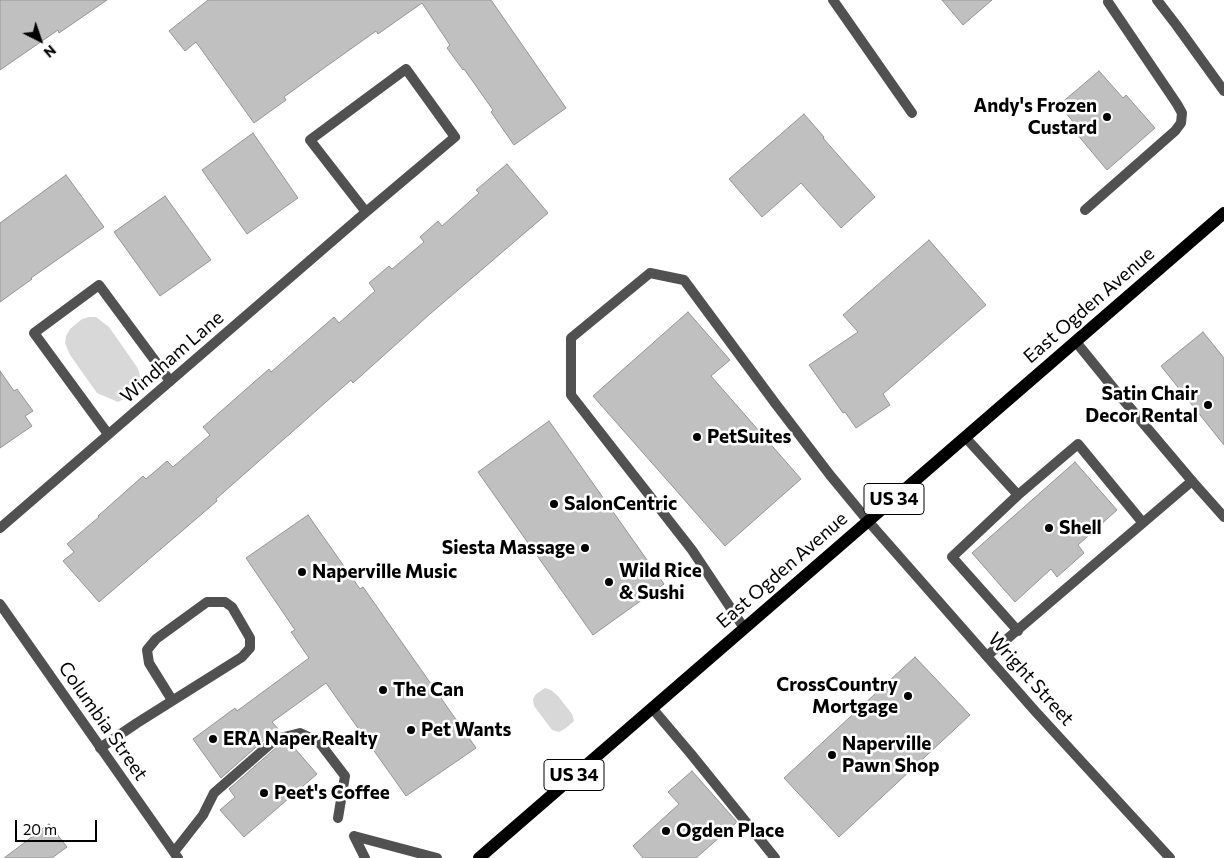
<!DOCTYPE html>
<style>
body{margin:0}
#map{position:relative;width:1224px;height:858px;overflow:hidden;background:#fff;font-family:Commissioner,sans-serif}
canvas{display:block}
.north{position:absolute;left:15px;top:15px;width:50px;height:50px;-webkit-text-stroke:4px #fff;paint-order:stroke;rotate:139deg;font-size:14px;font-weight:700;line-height:20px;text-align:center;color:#000}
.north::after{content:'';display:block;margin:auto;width:18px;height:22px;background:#000;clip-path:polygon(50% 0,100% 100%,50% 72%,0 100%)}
.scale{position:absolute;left:15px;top:820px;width:82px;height:22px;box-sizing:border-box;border:2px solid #000;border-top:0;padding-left:6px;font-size:15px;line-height:18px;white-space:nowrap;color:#000;-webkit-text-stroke:4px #fff;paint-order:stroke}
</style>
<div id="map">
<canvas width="1224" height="858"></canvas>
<div class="north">N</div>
<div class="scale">20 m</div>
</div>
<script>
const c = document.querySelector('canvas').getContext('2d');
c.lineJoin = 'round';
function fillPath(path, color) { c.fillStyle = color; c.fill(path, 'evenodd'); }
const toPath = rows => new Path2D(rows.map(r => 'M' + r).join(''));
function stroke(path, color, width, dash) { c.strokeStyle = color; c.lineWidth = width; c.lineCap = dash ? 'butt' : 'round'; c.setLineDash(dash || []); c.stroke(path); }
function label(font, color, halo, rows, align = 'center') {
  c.font = font + ' Commissioner,sans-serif'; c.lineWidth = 5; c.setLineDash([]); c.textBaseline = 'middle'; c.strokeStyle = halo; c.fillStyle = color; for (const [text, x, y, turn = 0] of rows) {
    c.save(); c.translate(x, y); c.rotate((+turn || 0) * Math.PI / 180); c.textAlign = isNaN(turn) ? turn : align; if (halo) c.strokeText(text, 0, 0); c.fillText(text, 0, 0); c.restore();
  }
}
fillPath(toPath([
 [89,317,96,317,109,327,137,367,139,372,140,377,137,386,127,397,118,402,97,393,70,355,65,343,66,336,70,329,82,319],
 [545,688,551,690,558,696,572,714,574,721,566,728,559,732,552,730,534,706,533,699,536,694]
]), '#d8d8d8');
const building = toPath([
 [0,0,107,0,59,33,58,30,0,70,0,0],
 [208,0,491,0,566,108,514,145,491,112,493,110,464,69,463,70,447,48,450,45,422,3,378,34,376,31,324,68,284,97,286,100,254,123,196,42,185,51,169,31,208,0],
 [942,0,992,0,963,25,942,0],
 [1099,71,1123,98,1126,95,1155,128,1107,170,1076,133,1080,130,1059,105,1099,71],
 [804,114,824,137,823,138,875,197,841,228,801,183,762,217,729,179,804,114],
 [253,133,298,198,247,234,202,170,253,133],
 [507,164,548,213,430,314,353,383,351,380,216,499,217,501,99,602,63,561,74,552,67,544,99,517,98,516,143,476,146,479,167,461,173,467,210,435,203,427,269,369,271,372,334,317,339,323,375,291,369,283,389,266,392,269,424,242,420,237,438,221,442,226,479,193,476,190,507,164],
 [66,175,104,227,31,278,32,279,0,302,0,223,66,175],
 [165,196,211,260,160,296,114,232,165,196],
 [929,240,986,305,883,394,890,405,856,428,845,412,843,413,809,365,858,332,843,315,929,240],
 [688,312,730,360,711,376,801,479,725,546,593,396,688,312],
 [1203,332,1224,358,1224,445,1161,366,1203,332],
 [0,371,14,391,17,389,33,411,25,416,32,426,0,448,0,371],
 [549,421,664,584,593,635,478,472,549,421],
 [1075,462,1117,510,1078,545,1084,553,1057,577,1051,569,1015,602,972,553,1075,462],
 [308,515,360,589,363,587,476,748,406,796,326,683,272,722,280,731,271,734,221,778,193,739,235,708,237,711,309,658,291,632,295,630,246,558,308,515],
 [915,657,970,715,839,837,784,778,915,657],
 [290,743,317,774,244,837,220,810,235,797,229,789,279,745,290,743],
 [692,771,737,822,696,858,643,858,633,846,679,804,668,792,692,771],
 [49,824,67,847,52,858,4,858,49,824]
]);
fillPath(building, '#c0c0c0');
stroke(building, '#959595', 1);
stroke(toPath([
 [1157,0,1177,26,1224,91],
 [1085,210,1175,131,1181,123,1182,113,1177,104,1108,2],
 [108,434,34,333,99,285,170,381],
 [965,437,1018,495,1078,444,1143,523],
 [1018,495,952,557,1018,631],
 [744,628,692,550,571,395,571,338,650,273,684,280,775,403,830,475,868,521],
 [987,656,1192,481],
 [652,708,691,754,775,858],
 [100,748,137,723,242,657,250,648,250,638,232,607,225,602,207,602,156,639,147,650,149,663,172,700],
 [354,836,437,858],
 [354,836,365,858],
 [174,852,203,815,214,793,276,739,300,733,319,742,345,776,338,818]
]), '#515151', 10);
stroke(toPath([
 [833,0,912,113],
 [1076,342,1115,390,1192,481,1224,517],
 [868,521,1035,711,1170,858],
 [0,528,366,212,455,137,406,69,310,140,366,212],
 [0,604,178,858]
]), '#515151', 10);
stroke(toPath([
 [479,858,1224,213]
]), '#000', 12);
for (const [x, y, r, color] of [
 [1107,117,5,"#000"],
 [1208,405,5,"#000"],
 [697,437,5,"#000"],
 [554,504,5,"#000"],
 [1049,528,5,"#000"],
 [585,548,5,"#000"],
 [302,572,5,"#000"],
 [609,582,5,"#000"],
 [383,690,5,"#000"],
 [908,696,5,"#000"],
 [411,730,5,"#000"],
 [213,739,5,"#000"],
 [832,755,5,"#000"],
 [264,793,5,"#000"],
 [666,831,5,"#000"]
]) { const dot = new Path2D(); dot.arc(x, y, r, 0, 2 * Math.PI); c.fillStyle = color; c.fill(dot); stroke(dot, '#fff', 2); }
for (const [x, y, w] of [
 [894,499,60],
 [574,775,60]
]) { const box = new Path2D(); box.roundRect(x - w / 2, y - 15.5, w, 31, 4); c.fillStyle = '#fff'; c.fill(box); stroke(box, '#000', 1); }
label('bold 18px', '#000', null, [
 ["US 34",894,499],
 ["US 34",574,775]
]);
label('bold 19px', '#000', '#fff', [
 ["Andy's Frozen",1097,106,"right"],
 ["Custard",1097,128,"right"],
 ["Satin Chair",1198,394,"right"],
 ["Decor Rental",1198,416,"right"],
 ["PetSuites",707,437],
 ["SalonCentric",564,504],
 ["Shell",1059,528],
 ["Siesta Massage",575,548,"right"],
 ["Wild Rice",619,571],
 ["& Sushi",619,593],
 ["Naperville Music",312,572],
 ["CrossCountry",898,685,"right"],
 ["Mortgage",898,707,"right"],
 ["The Can",393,690],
 ["Pet Wants",421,730],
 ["ERA Naper Realty",223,739],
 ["Naperville",842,744],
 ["Pawn Shop",842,766],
 ["Peet's Coffee",274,793],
 ["Ogden Place",676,831]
], 'left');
label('19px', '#000', '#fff', [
 ["East Ogden Avenue",1089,305,-41],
 ["Windham Lane",172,357,-41],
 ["East Ogden Avenue",782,570,-41],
 ["Wright Street",1031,679,48],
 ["Columbia Street",103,721,55]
]);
</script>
